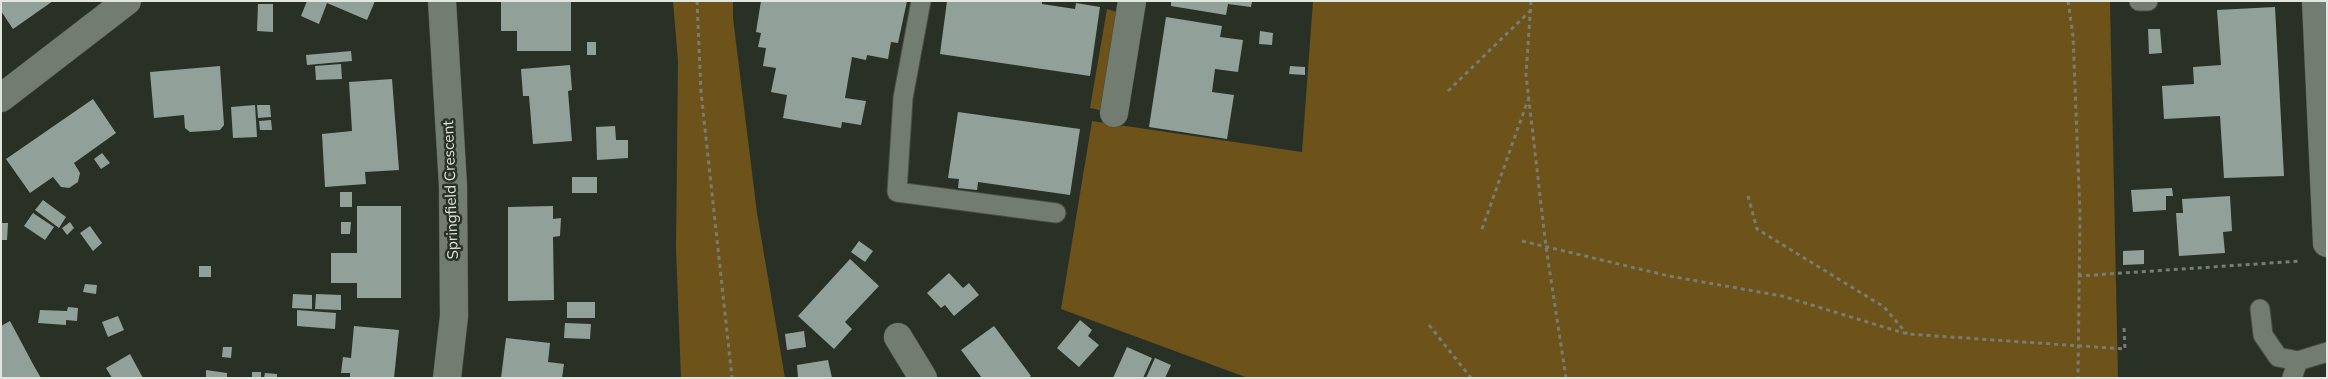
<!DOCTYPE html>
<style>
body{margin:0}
#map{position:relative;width:2328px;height:379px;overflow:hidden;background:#293127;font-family:Mulish,sans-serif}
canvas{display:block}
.frame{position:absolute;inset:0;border:2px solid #e1e6df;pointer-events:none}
</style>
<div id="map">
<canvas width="2328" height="379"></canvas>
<div class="frame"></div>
</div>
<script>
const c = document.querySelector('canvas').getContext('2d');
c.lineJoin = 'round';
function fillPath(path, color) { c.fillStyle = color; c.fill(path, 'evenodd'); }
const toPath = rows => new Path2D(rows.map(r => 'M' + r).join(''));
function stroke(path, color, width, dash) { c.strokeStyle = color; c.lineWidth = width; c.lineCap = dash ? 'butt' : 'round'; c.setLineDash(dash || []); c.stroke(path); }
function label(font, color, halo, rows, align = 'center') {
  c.font = font + ' Mulish,sans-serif'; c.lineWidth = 5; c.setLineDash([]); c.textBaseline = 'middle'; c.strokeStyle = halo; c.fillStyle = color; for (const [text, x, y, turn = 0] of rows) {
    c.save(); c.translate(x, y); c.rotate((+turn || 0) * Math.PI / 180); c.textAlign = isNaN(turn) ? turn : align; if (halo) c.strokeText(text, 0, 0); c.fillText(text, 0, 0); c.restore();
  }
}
fillPath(toPath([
 [673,1,733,1,733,18,757,213,785,378,681,378,676,249,678,61],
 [1313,1,2110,1,2118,378,1248,378,1061,309,1092,121,1302,152],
 [1107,9,1117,12,1100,110,1090,108]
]), '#6d5219');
fillPath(toPath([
 [1,1,53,1,13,29,1,11],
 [307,1,375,1,367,20,327,3,319,24,301,16],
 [501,1,571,1,571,51,517,51,517,31,501,31],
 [761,1,907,1,898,43,891,42,888,59,867,55,866,60,852,57,845,98,866,101,861,125,842,122,841,128,783,118,787,95,771,92,776,68,763,66,766,48,758,47,761,33,756,32],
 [947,1,1042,1,1042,4,1075,9,1076,3,1100,7,1090,76,940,54],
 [1171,1,1252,1,1251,7,1228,4,1226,15,1171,6],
 [258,4,273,4,273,32,257,31],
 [2275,7,2284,176,2224,178,2220,116,2164,119,2162,86,2194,84,2193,67,2221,65,2217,10],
 [1166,17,1222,26,1220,37,1243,40,1238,72,1215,69,1212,92,1234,95,1227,139,1149,127],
 [2148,29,2160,29,2162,53,2149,54],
 [1260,31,1273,33,1272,45,1259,44],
 [587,42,596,42,596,55,587,55],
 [351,51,352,61,307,65,306,55],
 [341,64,342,79,316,80,315,66],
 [570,65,572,90,568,91,572,141,533,144,529,96,523,96,521,69],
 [220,66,224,125,220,130,190,132,185,128,184,115,154,118,150,72],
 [1290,66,1305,67,1305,75,1289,74],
 [392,79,399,170,365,172,366,184,325,187,322,134,352,131,349,82],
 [93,99,116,133,74,163,80,173,78,182,69,188,61,187,53,177,30,193,6,159],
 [255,105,257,137,233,138,231,107],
 [257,105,270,105,271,117,258,118],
 [958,112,1080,129,1070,195,978,182,977,190,958,188,959,179,948,178],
 [271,120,272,130,260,130,259,121],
 [615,126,616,140,628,140,628,158,597,160,596,127],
 [102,153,110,163,101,169,94,159],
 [572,177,597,177,597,193,572,193],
 [2172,188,2173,196,2166,196,2166,210,2133,212,2131,190],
 [340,192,352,192,352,207,340,207],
 [2230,196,2232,231,2223,232,2225,253,2179,256,2176,213,2183,213,2182,199],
 [43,200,66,217,59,228,35,210],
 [357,206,401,206,401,298,357,298,357,283,331,283,331,253,357,253],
 [553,206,553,219,561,218,560,236,553,237,554,300,508,301,508,207],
 [33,213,54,227,45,240,24,226],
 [70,222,74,228,67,235,62,228],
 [341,222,351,222,350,234,341,234],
 [1,223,8,223,7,240,1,240],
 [90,226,102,243,93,251,80,233],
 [859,241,873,251,865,262,851,252],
 [2144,250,2144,264,2123,265,2123,251],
 [850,259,879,286,845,322,852,329,834,349,798,316],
 [199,266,211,266,211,277,199,277],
 [949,273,963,288,969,283,979,295,954,316,945,305,941,308,927,293],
 [85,284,97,285,96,294,83,292],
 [293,294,312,295,312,309,292,308],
 [316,294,341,295,341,310,315,309],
 [567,302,595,302,595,318,567,318],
 [68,307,78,308,77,321,66,320,66,325,38,323,40,310,67,311],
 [297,310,336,313,335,329,297,326],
 [118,316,124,330,108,337,102,322],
 [1080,320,1092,330,1088,336,1099,345,1079,367,1057,348],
 [10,321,34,366,41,378,1,378,1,326],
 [565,323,591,324,590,339,564,338],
 [354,326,399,330,394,378,350,378,350,373,341,373,343,357,351,358],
 [994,326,1031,376,1028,378,982,378,961,350],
 [804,331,806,347,787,350,785,334],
 [506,338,550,343,548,362,564,364,562,378,501,378],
 [223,347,232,347,231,358,222,357],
 [1127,347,1152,358,1143,378,1113,378],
 [130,354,143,378,112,378,106,368],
 [1155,358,1171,365,1165,378,1146,378],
 [828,360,832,378,798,378,797,365],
 [206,370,227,373,227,378,206,378],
 [252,372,261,372,261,378,252,378],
 [265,373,277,374,277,378,264,378]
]), '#91a19a');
const lane = toPath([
 [921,1,903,98,897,192,1056,213],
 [2139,1,2148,1],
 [2260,309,2263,335,2278,357,2298,361,2327,352],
 [2292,378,2298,361]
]);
const street = toPath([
 [442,1,453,186,454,316,447,378],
 [1,98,127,1],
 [1114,113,1132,1],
 [898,337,923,378]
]);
const secondary = toPath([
 [2316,1,2327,243]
]);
stroke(lane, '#484e46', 21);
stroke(street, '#484e46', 29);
stroke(secondary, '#484e46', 29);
stroke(toPath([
 [697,1,701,92,732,378],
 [1531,1,1526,75,1546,247,1566,378],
 [2068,1,2073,36,2080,214,2078,378],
 [1448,91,1530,11],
 [1748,196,1757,229,1884,307,1907,334],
 [1482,229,1528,100],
 [1522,241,1669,276,1782,296,1907,334,2125,349,2124,327],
 [2078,276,2301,261],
 [1429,325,1471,378]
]), '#777d75', 3, [4, 4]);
stroke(lane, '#737c70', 19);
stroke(street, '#737c70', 28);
stroke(secondary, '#737c70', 28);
label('15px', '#e1e6df', '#293127', [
 ["Springfield Crescent",451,190,-92]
]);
</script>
